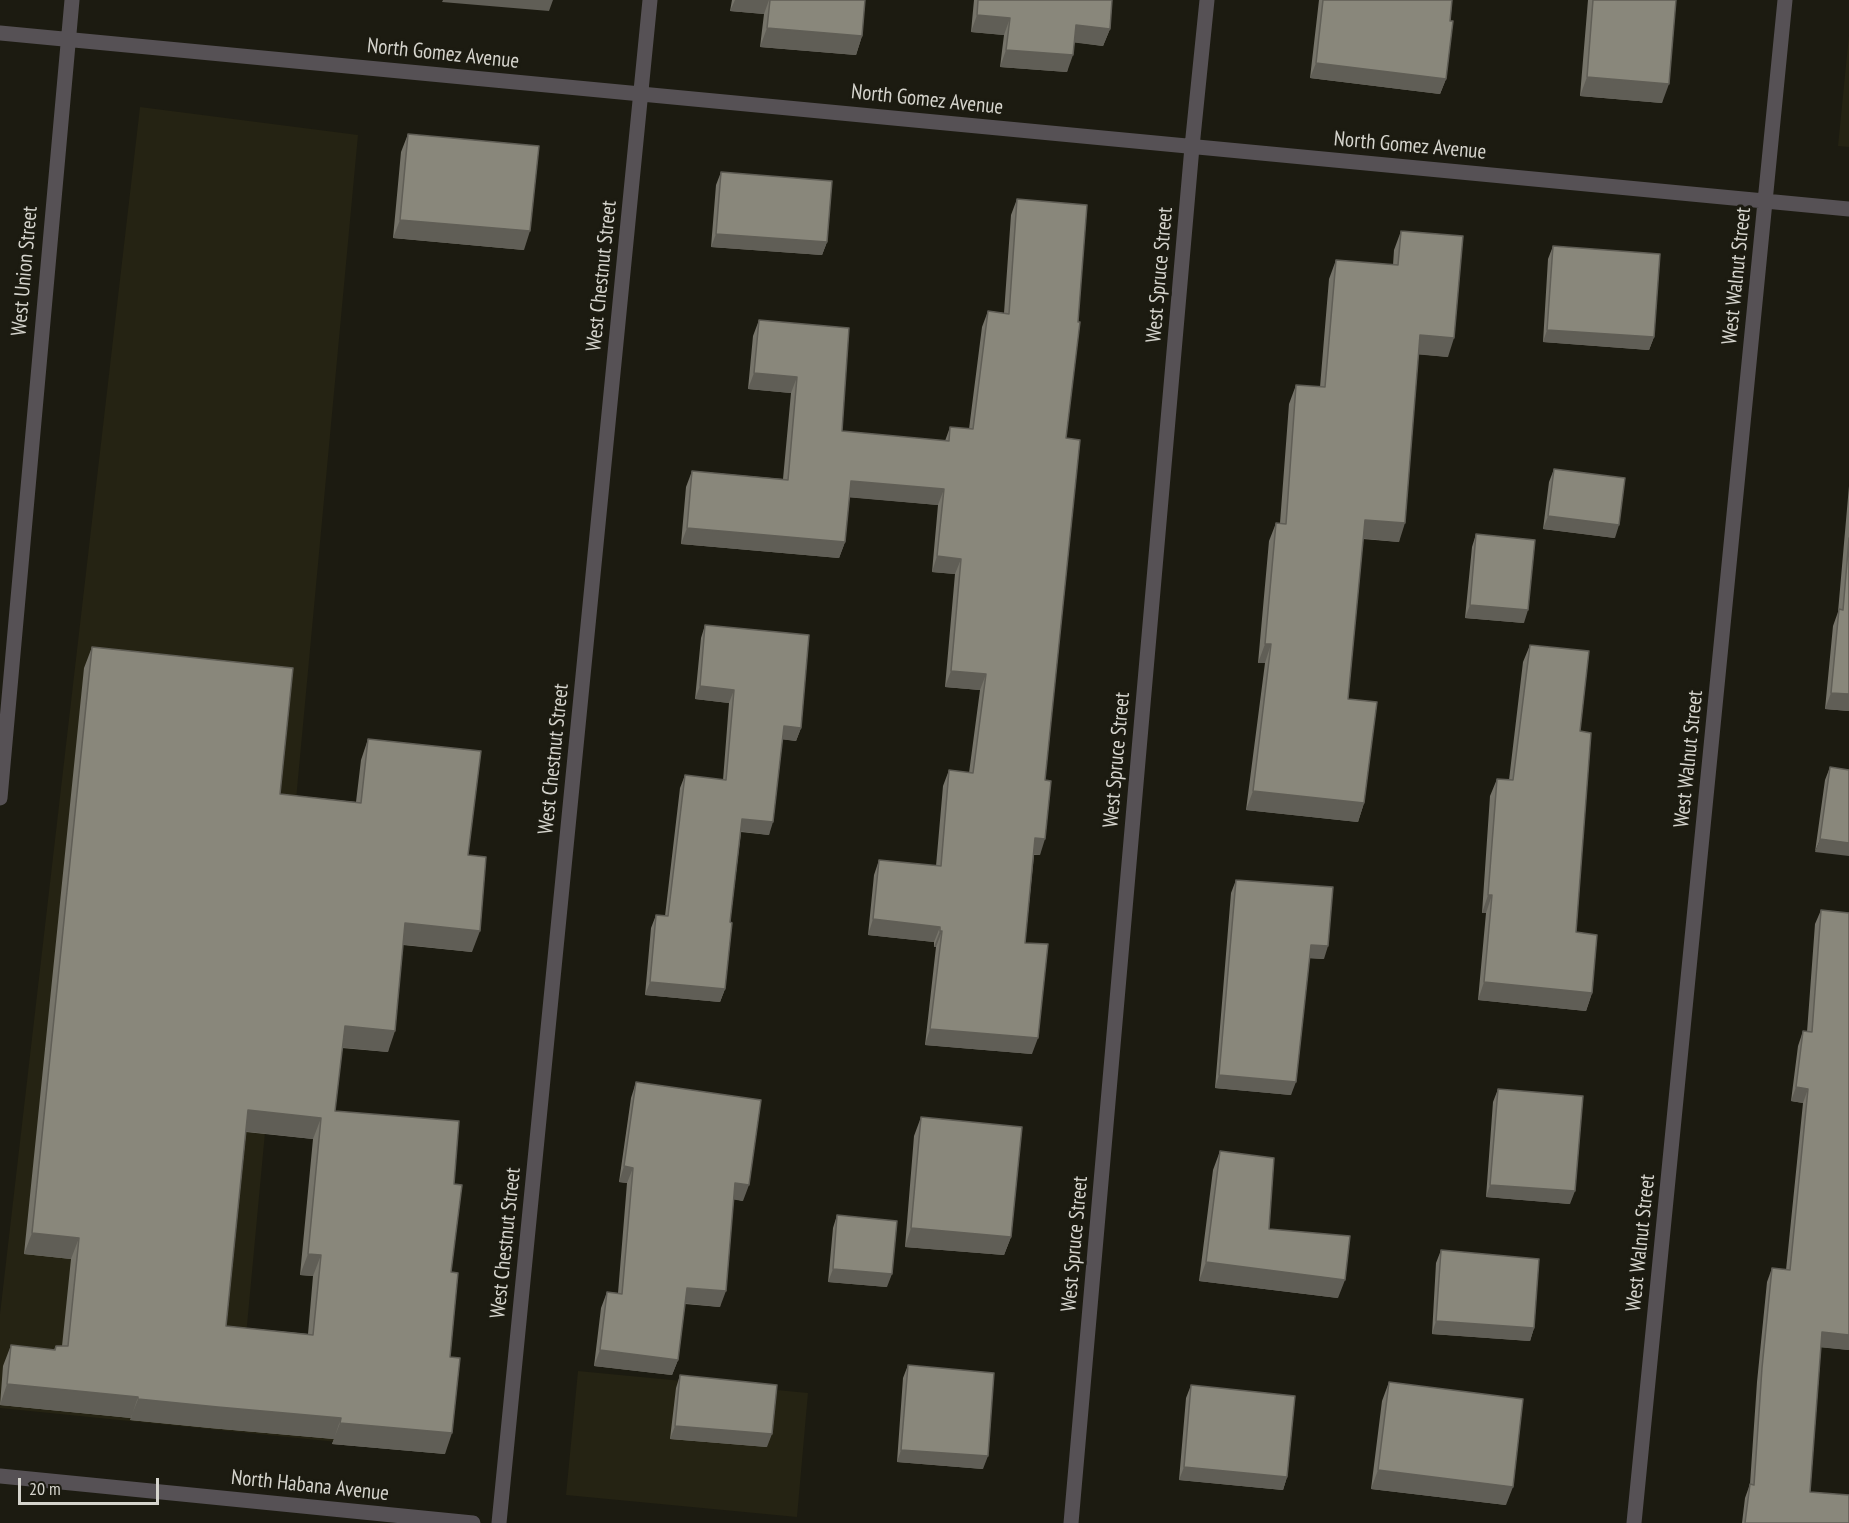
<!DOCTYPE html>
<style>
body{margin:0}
#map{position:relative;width:1849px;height:1523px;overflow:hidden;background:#1c1b11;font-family:"PT Sans Narrow",sans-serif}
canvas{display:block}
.scale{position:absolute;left:18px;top:1478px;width:141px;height:27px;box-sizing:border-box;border:3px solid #d5d4cd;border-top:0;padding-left:8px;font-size:18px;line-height:21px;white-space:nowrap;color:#d5d4cd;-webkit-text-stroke:4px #1c1b11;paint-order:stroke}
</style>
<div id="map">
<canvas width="1849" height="1523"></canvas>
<div class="scale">20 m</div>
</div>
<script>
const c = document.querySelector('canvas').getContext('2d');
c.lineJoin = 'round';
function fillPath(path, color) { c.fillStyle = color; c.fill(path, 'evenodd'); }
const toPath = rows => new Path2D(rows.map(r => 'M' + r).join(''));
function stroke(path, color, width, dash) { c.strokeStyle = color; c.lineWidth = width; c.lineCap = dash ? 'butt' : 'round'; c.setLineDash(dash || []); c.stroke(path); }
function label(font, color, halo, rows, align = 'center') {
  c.font = font + ' "PT Sans Narrow",sans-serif'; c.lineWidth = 6; c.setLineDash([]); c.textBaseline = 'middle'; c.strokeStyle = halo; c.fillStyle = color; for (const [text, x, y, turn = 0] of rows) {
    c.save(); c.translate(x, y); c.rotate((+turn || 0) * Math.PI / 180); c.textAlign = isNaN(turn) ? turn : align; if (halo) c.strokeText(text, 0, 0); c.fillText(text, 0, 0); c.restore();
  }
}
fillPath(toPath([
 [1849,35,1849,147,1838,146],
 [140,107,358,135,245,1347,454,1386,446,1453,0,1408,0,1314],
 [578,1371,808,1393,797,1517,566,1495]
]), '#252313');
stroke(toPath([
 [0,33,1849,209],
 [0,798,72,0],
 [499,1523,650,0],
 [1071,1523,1192,147,1207,0],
 [1634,1523,1785,0]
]), '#565155', 15);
stroke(toPath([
 [0,1476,473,1523]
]), '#565155', 15);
fillPath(toPath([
 [732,0,865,0,862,36,856,55,760,47,764,14,730,11],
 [974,0,1112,0,1110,29,1103,46,1074,42,1067,72,1000,67,1004,35,971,32],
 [1319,0,1452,0,1446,79,1440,94,1310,78],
 [1588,0,1676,0,1662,103,1580,96],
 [408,134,524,250,393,238,401,152],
 [721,172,827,242,822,255,711,247,716,185],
 [1017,199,1066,438,1040,855,1034,855,1025,943,1032,1054,925,1045,936,947,934,947,934,942,868,935,874,875,879,860,936,866,943,786,949,770,969,773,980,690,945,687,955,574,932,572,938,505,849,497,845,542,839,558,681,544,686,487,692,471,783,479,791,393,748,389,753,336,759,320,842,431,945,441,950,427,969,429,982,327,988,311,1004,313,1011,215],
 [1401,231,1448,357,1418,354,1399,542,1363,539,1348,699,1364,803,1358,822,1246,810,1265,663,1258,663,1269,541,1276,523,1280,523,1289,404,1296,385,1320,387,1329,279,1336,260,1393,265,1394,250],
 [1553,246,1654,337,1649,350,1543,342,1548,259],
 [1554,469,1615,538,1543,529,1549,482],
 [1849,486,1849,711,1825,709,1833,626,1838,612],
 [1476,534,1524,623,1465,618,1472,547],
 [705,625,801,728,796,741,782,739,769,835,741,832,730,922,725,989,720,1002,645,995,651,928,656,915,665,916,680,788,685,775,723,780,729,703,695,699,701,638],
 [1530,645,1580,731,1576,932,1592,993,1586,1011,1478,1000,1486,913,1482,913,1490,796,1497,779,1509,780,1523,662],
 [92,647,280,794,356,802,361,760,368,739,468,855,472,952,403,945,388,1052,342,1048,335,1111,454,1184,451,1272,450,1357,445,1454,332,1444,334,1439,210,1428,130,1420,131,1418,0,1405,3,1366,11,1345,54,1350,56,1346,62,1346,71,1259,24,1254,84,668],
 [246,1132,313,1139,300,1275,313,1276,308,1334,226,1326],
 [1830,767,1849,770,1815,852,1825,780],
 [1236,880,1324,959,1309,958,1291,1095,1215,1088,1231,893],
 [1821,910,1849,913,1849,1350,1821,1347,1810,1492,1849,1523,1742,1523,1745,1498,1750,1484,1757,1382,1767,1282,1772,1268,1786,1270,1803,1103,1791,1101,1798,1046,1803,1031,1807,1032,1815,924],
 [636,1082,743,1201,734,1199,720,1307,685,1304,678,1360,672,1375,594,1366,601,1308,607,1292,618,1293,627,1183,619,1182,631,1098],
 [1498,1089,1570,1204,1486,1197,1493,1102],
 [921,1117,1011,1237,1004,1255,905,1247,914,1136],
 [1220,1151,1269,1229,1338,1298,1199,1281,1213,1170],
 [837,1215,887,1287,828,1282,833,1228],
 [1441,1250,1534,1328,1530,1341,1432,1334,1436,1263],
 [908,1365,983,1469,897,1462,903,1378],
 [680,1375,767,1447,670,1439,676,1388],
 [1389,1382,1506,1505,1371,1489,1382,1401],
 [1191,1385,1287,1477,1283,1490,1179,1480,1186,1398]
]), '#76746a');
fillPath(toPath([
 [443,0,553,0,549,11,442,2],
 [735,0,769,0,764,14,730,11],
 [977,15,1010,18,1004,35,971,32],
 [1076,25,1110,29,1103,46,1070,42],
 [767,28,862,36,856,55,760,47],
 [1006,50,1073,55,1067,72,1000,67],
 [1316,63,1446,79,1440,94,1310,78],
 [1587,77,1669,84,1662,103,1580,96],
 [400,220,530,231,524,250,393,238],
 [716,234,827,242,822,255,711,247],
 [1547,330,1654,337,1649,350,1543,342],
 [1420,335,1454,338,1448,357,1413,354],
 [754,373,797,377,791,393,748,389],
 [851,481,944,489,938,505,845,497],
 [1548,516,1619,525,1615,538,1543,529],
 [1365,520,1405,523,1399,542,1358,538],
 [687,528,845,542,839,558,681,544],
 [937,556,961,559,955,574,932,572],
 [1470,605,1528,610,1524,623,1465,618],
 [1265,644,1271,644,1265,663,1258,663],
 [951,671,986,674,980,690,945,687],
 [700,686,734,690,729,703,695,699],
 [1831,693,1849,694,1849,711,1825,709],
 [784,726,801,728,796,741,779,739],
 [1253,791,1364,803,1358,822,1246,810],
 [742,819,773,822,769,835,738,831],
 [1035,838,1045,839,1040,855,1029,854],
 [1820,839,1849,843,1849,856,1815,852],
 [1488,895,1492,895,1486,913,1482,913],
 [873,919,940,927,934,942,868,935],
 [405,923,480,931,472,952,397,944],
 [940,931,942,931,936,947,934,947],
 [1311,945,1328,946,1324,959,1306,958],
 [650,982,725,989,720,1002,645,995],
 [1484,982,1592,993,1586,1011,1478,1000],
 [345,1026,395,1031,388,1052,337,1047],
 [930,1029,1038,1038,1032,1054,925,1045],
 [1219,1075,1296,1082,1291,1095,1215,1088],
 [1796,1087,1808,1089,1803,1103,1791,1101],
 [248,1110,321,1118,313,1139,241,1131],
 [624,1166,633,1168,627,1183,619,1182],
 [735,1183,749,1185,743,1201,730,1199],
 [1490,1185,1575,1191,1570,1204,1486,1197],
 [911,1228,1011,1237,1004,1255,905,1247],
 [32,1233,79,1238,71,1259,24,1254],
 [308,1254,321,1255,313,1276,300,1275],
 [1206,1262,1345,1280,1338,1298,1199,1281],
 [833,1269,892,1274,887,1287,828,1282],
 [687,1288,726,1291,720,1307,681,1303],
 [1436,1321,1534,1328,1530,1341,1432,1334],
 [1822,1332,1849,1335,1849,1350,1817,1347],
 [600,1350,678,1360,672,1375,594,1366],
 [7,1384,138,1397,131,1418,0,1405],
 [138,1399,341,1418,334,1439,210,1428,130,1420],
 [340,1423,452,1433,445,1454,332,1444],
 [675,1426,772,1434,767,1447,670,1439],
 [901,1450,988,1456,983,1469,897,1462],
 [1184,1467,1287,1477,1283,1490,1179,1480],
 [1378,1470,1513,1487,1506,1505,1371,1489]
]), '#605e56');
const building = toPath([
 [770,0,865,0,862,36,767,28,770,0],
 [978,0,1112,0,1110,29,1076,25,1073,55,1006,50,1010,18,977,15,978,0],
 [1323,0,1452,0,1450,21,1453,21,1446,79,1316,63,1323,0],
 [1593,0,1676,0,1669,84,1587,77,1593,0],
 [408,134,539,146,530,231,400,220,408,134],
 [721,172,832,181,827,242,716,234,721,172],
 [1017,199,1087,205,1078,322,1080,322,1066,438,1080,440,1045,780,1051,781,1045,839,1035,838,1025,943,1048,944,1038,1038,930,1029,942,931,940,931,940,927,873,919,879,860,941,866,949,770,973,773,986,674,951,671,961,559,937,556,944,489,851,481,845,542,687,528,692,471,788,480,797,377,754,373,759,320,849,328,842,431,949,441,950,427,973,429,988,311,1009,314,1017,199],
 [1401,231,1463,236,1454,338,1420,335,1405,523,1365,520,1348,699,1377,702,1364,803,1253,791,1271,644,1265,644,1276,523,1286,524,1296,385,1325,387,1336,260,1398,265,1401,231],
 [1553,246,1660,254,1654,337,1547,330,1553,246],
 [1554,469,1625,478,1619,525,1548,516,1554,469],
 [1476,534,1535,540,1528,610,1470,605,1476,534],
 [1849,538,1849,694,1831,693,1839,609,1843,610,1849,538],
 [705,625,809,635,801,728,784,726,773,822,742,819,730,922,732,923,725,989,650,982,656,915,668,916,685,775,726,780,734,690,700,686,705,625],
 [1530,645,1589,651,1580,731,1591,733,1576,932,1597,935,1592,993,1484,982,1492,895,1488,895,1497,779,1513,780,1530,645],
 [92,647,293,668,280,794,361,803,368,739,481,751,468,855,486,857,480,931,405,923,395,1031,345,1026,335,1111,459,1121,454,1184,462,1185,451,1272,458,1273,450,1357,460,1358,452,1433,340,1423,341,1418,218,1407,138,1399,138,1397,7,1384,11,1345,55,1350,56,1346,68,1346,79,1238,32,1233,92,647],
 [248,1110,321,1118,308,1254,321,1255,313,1335,226,1326,248,1110],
 [1830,767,1849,770,1849,843,1820,839,1830,767],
 [1236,880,1333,887,1328,946,1311,945,1296,1082,1219,1075,1236,880],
 [1821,910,1849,913,1849,1335,1822,1332,1810,1492,1849,1495,1849,1523,1745,1523,1750,1484,1754,1485,1762,1368,1772,1268,1790,1270,1808,1089,1796,1087,1803,1031,1812,1032,1821,910],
 [636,1082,761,1100,749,1185,735,1183,726,1291,687,1288,678,1360,600,1350,607,1292,622,1294,633,1168,624,1166,636,1082],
 [1498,1089,1583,1096,1575,1191,1490,1185,1498,1089],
 [921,1117,1022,1127,1011,1237,911,1228,921,1117],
 [1220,1151,1274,1158,1269,1229,1350,1236,1345,1280,1206,1262,1220,1151],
 [837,1215,897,1221,892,1274,833,1269,837,1215],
 [1441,1250,1539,1259,1534,1328,1436,1321,1441,1250],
 [908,1365,994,1373,988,1456,901,1450,908,1365],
 [680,1375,777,1385,772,1434,675,1426,680,1375],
 [1389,1382,1523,1399,1513,1487,1378,1470,1389,1382],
 [1191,1385,1295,1396,1287,1477,1184,1467,1191,1385]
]);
fillPath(building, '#89877b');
stroke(building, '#605e56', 1.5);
label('21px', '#d5d4cd', '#1c1b11', [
 ["North Gomez Avenue",443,54,6],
 ["North Gomez Avenue",927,100,6],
 ["North Gomez Avenue",1410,146,5],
 ["West Union Street",25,271,-85],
 ["West Spruce Street",1160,275,-85],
 ["West Chestnut Street",602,276,-84],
 ["West Walnut Street",1737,276,-84],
 ["West Chestnut Street",554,759,-84],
 ["West Walnut Street",1689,759,-84],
 ["West Spruce Street",1117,760,-85],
 ["West Chestnut Street",506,1243,-84],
 ["West Walnut Street",1641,1243,-84],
 ["West Spruce Street",1075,1244,-85],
 ["North Habana Avenue",310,1486,6]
]);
</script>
